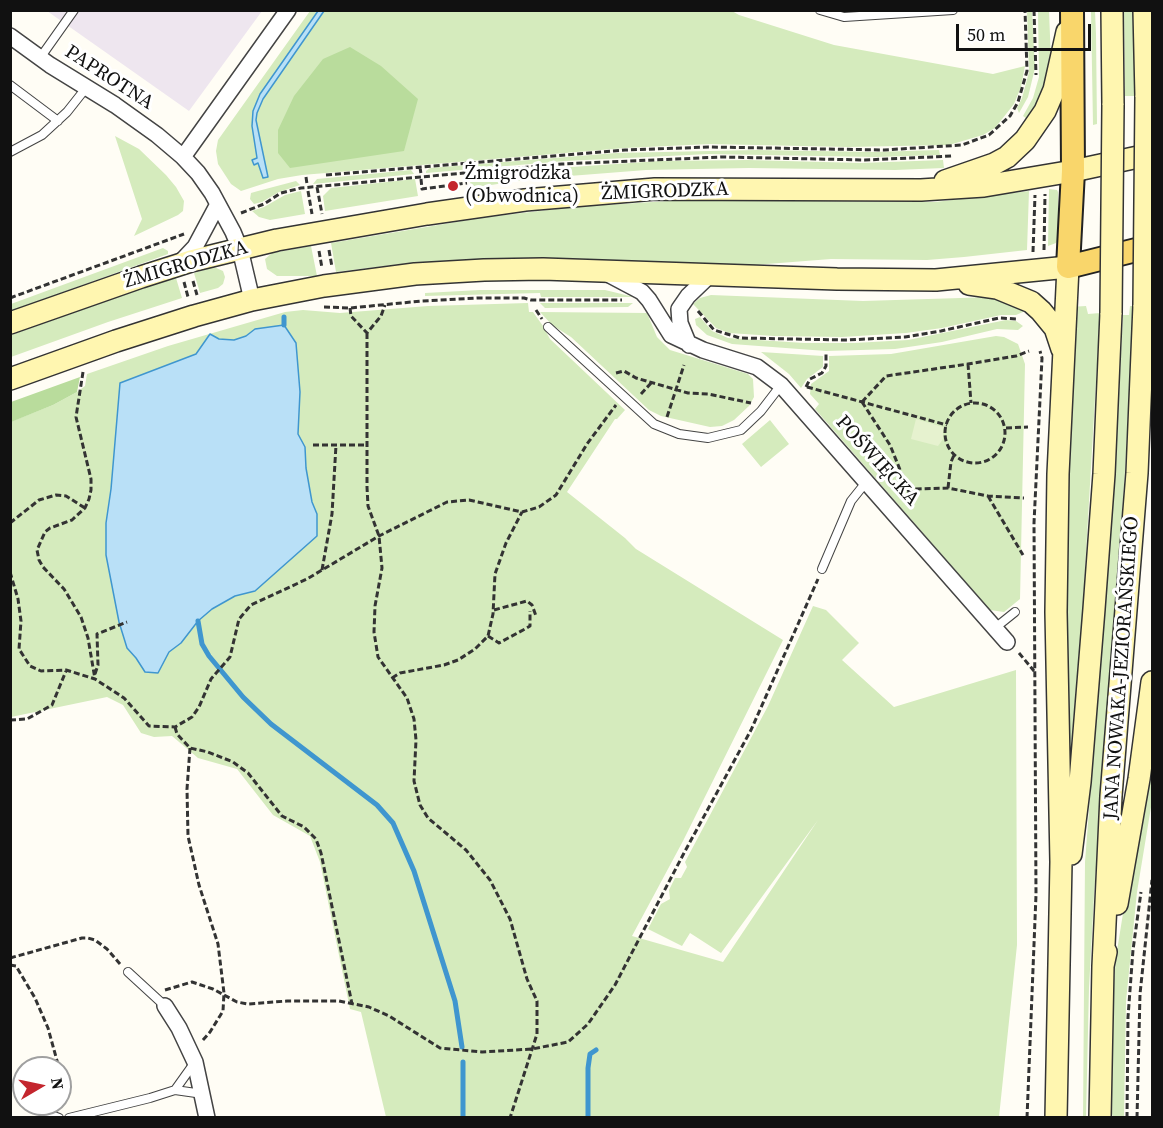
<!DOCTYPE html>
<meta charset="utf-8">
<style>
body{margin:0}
#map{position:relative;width:1163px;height:1128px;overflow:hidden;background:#fffdf5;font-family:"Source Serif 4",serif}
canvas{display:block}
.frame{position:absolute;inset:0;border:12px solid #111;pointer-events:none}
.north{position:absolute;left:12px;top:1056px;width:60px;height:60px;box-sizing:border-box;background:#fff;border:2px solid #a0a0a0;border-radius:50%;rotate:81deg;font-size:16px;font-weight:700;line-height:24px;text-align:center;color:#111}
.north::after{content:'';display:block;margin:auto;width:21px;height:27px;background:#c4262e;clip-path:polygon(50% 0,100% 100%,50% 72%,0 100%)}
.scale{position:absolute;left:956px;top:24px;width:135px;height:27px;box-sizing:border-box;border:3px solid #111;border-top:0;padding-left:8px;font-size:18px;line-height:21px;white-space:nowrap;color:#111;-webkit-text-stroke:4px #fff;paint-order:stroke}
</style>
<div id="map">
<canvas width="1163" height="1128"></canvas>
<div class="frame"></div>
<div class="north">N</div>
<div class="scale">50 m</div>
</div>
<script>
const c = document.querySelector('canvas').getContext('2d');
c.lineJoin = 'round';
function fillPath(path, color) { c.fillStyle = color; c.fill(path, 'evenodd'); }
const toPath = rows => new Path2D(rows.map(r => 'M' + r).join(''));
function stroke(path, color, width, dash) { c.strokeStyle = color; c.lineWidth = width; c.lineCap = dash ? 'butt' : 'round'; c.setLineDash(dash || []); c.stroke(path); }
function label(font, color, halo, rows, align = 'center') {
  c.font = font + ' "Source Serif 4",serif'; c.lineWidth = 6; c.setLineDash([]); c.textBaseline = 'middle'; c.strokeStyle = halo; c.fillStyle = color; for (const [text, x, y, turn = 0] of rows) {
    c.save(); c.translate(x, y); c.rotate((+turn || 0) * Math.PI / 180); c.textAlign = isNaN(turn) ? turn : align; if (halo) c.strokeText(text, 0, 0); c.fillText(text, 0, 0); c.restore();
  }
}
fillPath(toPath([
 [47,11,262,11,189,111]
]), '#eee6ef');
fillPath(toPath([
 [310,11,318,11,260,94,253,111,252,126,257,158,253,160,256,163,258,162,260,141,256,120,257,113,263,99,324,11,732,11,739,15,834,45,993,74,1025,66,1021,87,1014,104,995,128,983,135,949,145,848,147,710,144,625,148,302,175,278,179,241,191,231,184,218,164,216,151,218,140],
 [1027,11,1032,11,1035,68,1028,97,1019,113,1017,108,1022,98,1029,72],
 [1038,11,1049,11,1051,61,1048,81,1031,122,1023,116,1033,98,1039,77],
 [1091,11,1095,11,1096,34,1097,124,1093,125],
 [1124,11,1134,11,1136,96,1125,96],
 [115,136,139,149,166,175,176,187,184,201,183,211,178,215,134,236,142,219],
 [757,150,875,152,939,150,940,155,875,157,709,154,565,161,426,173,426,171,430,168,616,153],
 [748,160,861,163,943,160,944,168,895,170,749,168,646,170,531,179,471,188,469,174,660,161],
 [411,170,414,174,313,184,317,179],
 [415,179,418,196,325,211,323,196,331,188],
 [296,181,300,185,279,192,262,202,254,204,250,199,251,193,258,191],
 [1049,189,1057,190,1058,192,1058,240,1056,243,1048,246],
 [301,191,305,214,270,220,259,217,252,211,264,207,285,195],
 [1029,191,1027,250,964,257,927,260,831,259,754,265,544,259,474,259,401,264,336,272,331,243,480,218,573,207,685,200,935,202],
 [311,246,317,276,277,276,267,269,265,259,272,253],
 [163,248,168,251,168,254,11,311,11,304],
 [214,267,223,271,225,277,223,284,218,288,200,293,194,273],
 [176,278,182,298,108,322,11,357,11,335,152,285],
 [480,290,605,290,634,297,541,297,540,293,425,296,425,293],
 [711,295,863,301,993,297,1026,307,1023,312,1016,315,1001,315,942,328,906,333,842,337,774,336,729,333,716,328,693,304,700,298],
 [528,303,529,312,533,312,543,326,550,339,625,410,617,419,615,419,567,492,625,538,636,549,783,640,683,841,632,936,723,962,818,820,721,953,690,933,682,946,648,929,661,904,670,899,669,890,675,878,681,878,687,867,685,862,768,706,813,606,826,610,859,643,842,660,894,707,1016,670,1017,945,999,1117,386,1117,361,1012,350,1009,320,862,310,836,273,815,237,769,198,758,172,736,154,737,141,733,123,705,107,697,11,717,10,422,53,405,77,392,85,386,87,374,168,346,285,312,303,310,340,313,428,306],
 [540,303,633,303,628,307,545,308],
 [1086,306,1088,314,1100,313,1083,604,1068,784,1065,717,1070,307],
 [1130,306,1133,306,1133,315,1125,471,1094,895,1089,988,1086,1117,1083,1118,1085,862,1115,473,1123,315,1129,315],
 [540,312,647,313,657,337,670,350,748,374,753,379,754,397,749,406,734,420,722,426,710,427,661,416,649,410,571,337,552,325],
 [700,317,712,331,728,338,804,343,854,343,908,340,1006,320,1016,321,1023,326,1018,330,997,329,942,342,895,349,826,351,732,344,707,335,696,325,695,319],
 [996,336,1004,337,1018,344,1025,364,1020,599,1004,612,990,610,815,409,819,404,810,394,811,384,829,371,829,356,891,354],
 [761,352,823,356,823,367,807,379,801,388,789,374],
 [770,420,789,444,761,467,742,444],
 [1152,733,1152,801,1137,892,1126,1001,1124,1117,1113,1118,1109,1100,1111,1016,1116,957]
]), '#d5ebbd');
fillPath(toPath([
 [350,47,381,66,418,99,404,151,290,168,278,153,278,130,294,96,323,59],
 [80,377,77,392,53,405,11,422,11,402]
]), '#b9dc9c');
fillPath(toPath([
 [916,419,943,427,943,439,938,446,911,439]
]), '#e6f2cf');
const water = toPath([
 [318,11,324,11,263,99,257,113,256,120,268,177,263,178,258,163,254,165,252,160,257,158,252,126,253,111,260,94,318,11],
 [284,325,296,343,300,392,298,434,305,447,306,468,312,502,317,514,317,536,255,591,235,596,212,609,198,621,181,643,169,652,158,673,145,672,136,658,127,648,119,622,106,555,106,523,111,489,120,383,196,354,210,334,219,339,234,340,246,336,255,329,284,325]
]);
fillPath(water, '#b9e0f7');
stroke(water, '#3f96cf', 1.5);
stroke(toPath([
 [284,325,284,317],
 [198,621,202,644,209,656,243,697,271,724,377,805,393,823,414,871,455,1001,462,1047],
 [463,1118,463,1062],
 [588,1118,588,1068,590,1054,596,1050]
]), '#3f96cf', 5);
const lane = toPath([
 [820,10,844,17,953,10],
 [40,58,74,10],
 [10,85,58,121],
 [10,152,42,135,67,112,86,88],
 [548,327,654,424,679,434,708,438,741,430,761,411,781,385],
 [822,569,851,501,867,481],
 [995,628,1015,612],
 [128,972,165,1006],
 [175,1090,195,1062],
 [28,1106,59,1118],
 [69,1118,150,1098,175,1090,203,1094]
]);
const street = toPath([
 [10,36,50,65,115,105,157,135,183,157,198,173,212,193,233,232,240,249,252,300],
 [183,157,288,10],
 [179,264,195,247,218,204],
 [608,274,642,292,649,300,671,335,703,350,757,367,781,385,1007,642],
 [689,345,680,323,679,309,688,296,710,275],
 [165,1006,179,1028,195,1062,207,1118]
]);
const secondary = toPath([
 [1112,10,1113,105],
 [1144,10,1146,97],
 [945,181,994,164,1007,157,1025,140,1045,111,1054,90,1067,32],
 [969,284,997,288,1031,302,1041,311,1055,328,1062,349],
 [10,323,141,277,191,261,277,240,427,214,525,200,655,189,921,190,984,186,1073,171,1152,154],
 [10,379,116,341,194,316,252,300,324,286,415,274,484,270,543,269,837,279,936,280,1068,267,1058,474,1056,612,1061,862,1056,1118],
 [1071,854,1080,782,1094,609,1104,474,1111,313],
 [1117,904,1139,779,1152,682],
 [1103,966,1111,796,1137,473,1144,305],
 [1100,1118,1103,966,1106,952]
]);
const primary = toPath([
 [1072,10,1073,171,1068,267,1152,246]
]);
stroke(lane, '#444', 10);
stroke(street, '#444', 18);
stroke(secondary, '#333', 24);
stroke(primary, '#222', 26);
stroke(toPath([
 [1034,10,1036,75],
 [420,167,421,174],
 [326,175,625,150,710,147,884,150,962,145,989,135,1010,116,1018,102,1027,71,1025,10],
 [306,177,307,184],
 [421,179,422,189,467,183],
 [317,187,322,214],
 [308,191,312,214],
 [241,213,264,204,281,193,301,188,562,164,722,157,865,160,953,156],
 [329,250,332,267],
 [1044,250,1045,194],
 [319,251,322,268],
 [1033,252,1035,195],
 [193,281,197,295],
 [184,282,188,297],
 [10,298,184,234],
 [324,307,350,308,422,301,478,298,524,298,531,300,622,300],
 [350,308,351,316,367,333,381,316,385,305],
 [536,310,542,319],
 [698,311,714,330,740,338,847,340,905,337,941,331,999,318,1018,319],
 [367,333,367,487,368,506,379,536,382,568,375,606,374,632,378,657,407,698,414,719,416,740,414,781,420,805,428,818,466,850,490,880,510,919,527,979,537,1001,537,1034,510,1118],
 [968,364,971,403],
 [83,372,76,417,91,479,91,490,89,499,85,508,72,520,50,528,45,532,37,550,39,560,43,567,64,589,81,617,88,638,95,679],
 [616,373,624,371,636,378,688,393,708,394,751,403],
 [806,387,810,379,822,373,826,366,826,353],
 [807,387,947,425],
 [641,394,652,382],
 [862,402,886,376,968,364,1016,356,1029,351],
 [862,402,890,445,909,492],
 '945 433a30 30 0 1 1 60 0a30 30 0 1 1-60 0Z',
 [667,417,684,365],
 [1006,428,1028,427],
 [313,445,366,445],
 [948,488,951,462,954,455],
 [988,496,1023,555],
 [900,498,916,489,948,488,988,496,1024,498],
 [10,523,39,500,56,495,66,496,85,508],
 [322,570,332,514,336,445],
 [10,572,18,599,21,621,19,649,30,666,41,671,66,670,95,679,124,698,149,726,175,727,192,717,199,707,211,679,230,657,239,619,251,605,307,579,379,536,447,502,469,500,522,512,539,507,556,495,587,444,616,405],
 [494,610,527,601,532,605,536,616],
 [488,636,499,643,525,629,530,626,530,611],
 [1019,653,1034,671],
 [95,674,98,665,97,634,127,622],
 [392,678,400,673,444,665,458,660,475,649,488,636,493,614,495,574,506,543,522,512],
 [10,720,27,719,52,705,66,671],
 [175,727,177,734,190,748,208,752,233,762,248,773,282,816,304,827,316,839,321,853,352,1004],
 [190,748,187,789,188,836,199,885,218,944,224,993,223,1011,210,1032,202,1041],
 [10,958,82,938,88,938,95,940,107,949,120,964],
 [10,965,16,966,35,998,48,1028,59,1068],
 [165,990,192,982,213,989,237,1002,248,1004,287,1001,339,1001,369,1007,389,1016,440,1048,482,1052,532,1049,568,1042,588,1024,615,985,684,853,751,730,818,579],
 [60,1073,62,1107],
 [1027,1118,1036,895,1034,523,1042,358,1040,351],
 [1127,1118,1128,1017,1133,950,1141,892],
 [1137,1118,1140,994,1152,880]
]), '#333', 3, [6, 3]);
stroke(lane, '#fff', 8);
stroke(street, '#fff', 15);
stroke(secondary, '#fff6b0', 21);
stroke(primary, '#f9d66b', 22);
const secondaryBridge = toPath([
 [1144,305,1146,97],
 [1111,313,1113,105]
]);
stroke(secondaryBridge, '#333', 24, []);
stroke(secondaryBridge, '#fff6b0', 21);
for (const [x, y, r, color] of [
 [453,186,6,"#c4262e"]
]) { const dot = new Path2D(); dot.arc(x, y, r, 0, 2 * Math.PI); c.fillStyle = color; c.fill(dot); stroke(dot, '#fff', 2); }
label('20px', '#111', '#fff', [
 ["PAPROTNA",109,78,33],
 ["ŻMIGRODZKA",665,192,-2],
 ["ŻMIGRODZKA",186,265,-16],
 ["POŚWIĘCKA",877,461,48],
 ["JANA NOWAKA-JEZIORAŃSKIEGO",1122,668,-86]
]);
label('20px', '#111', '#fff', [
 ["Żmigrodzka",465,174],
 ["(Obwodnica)",465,197]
], 'left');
</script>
